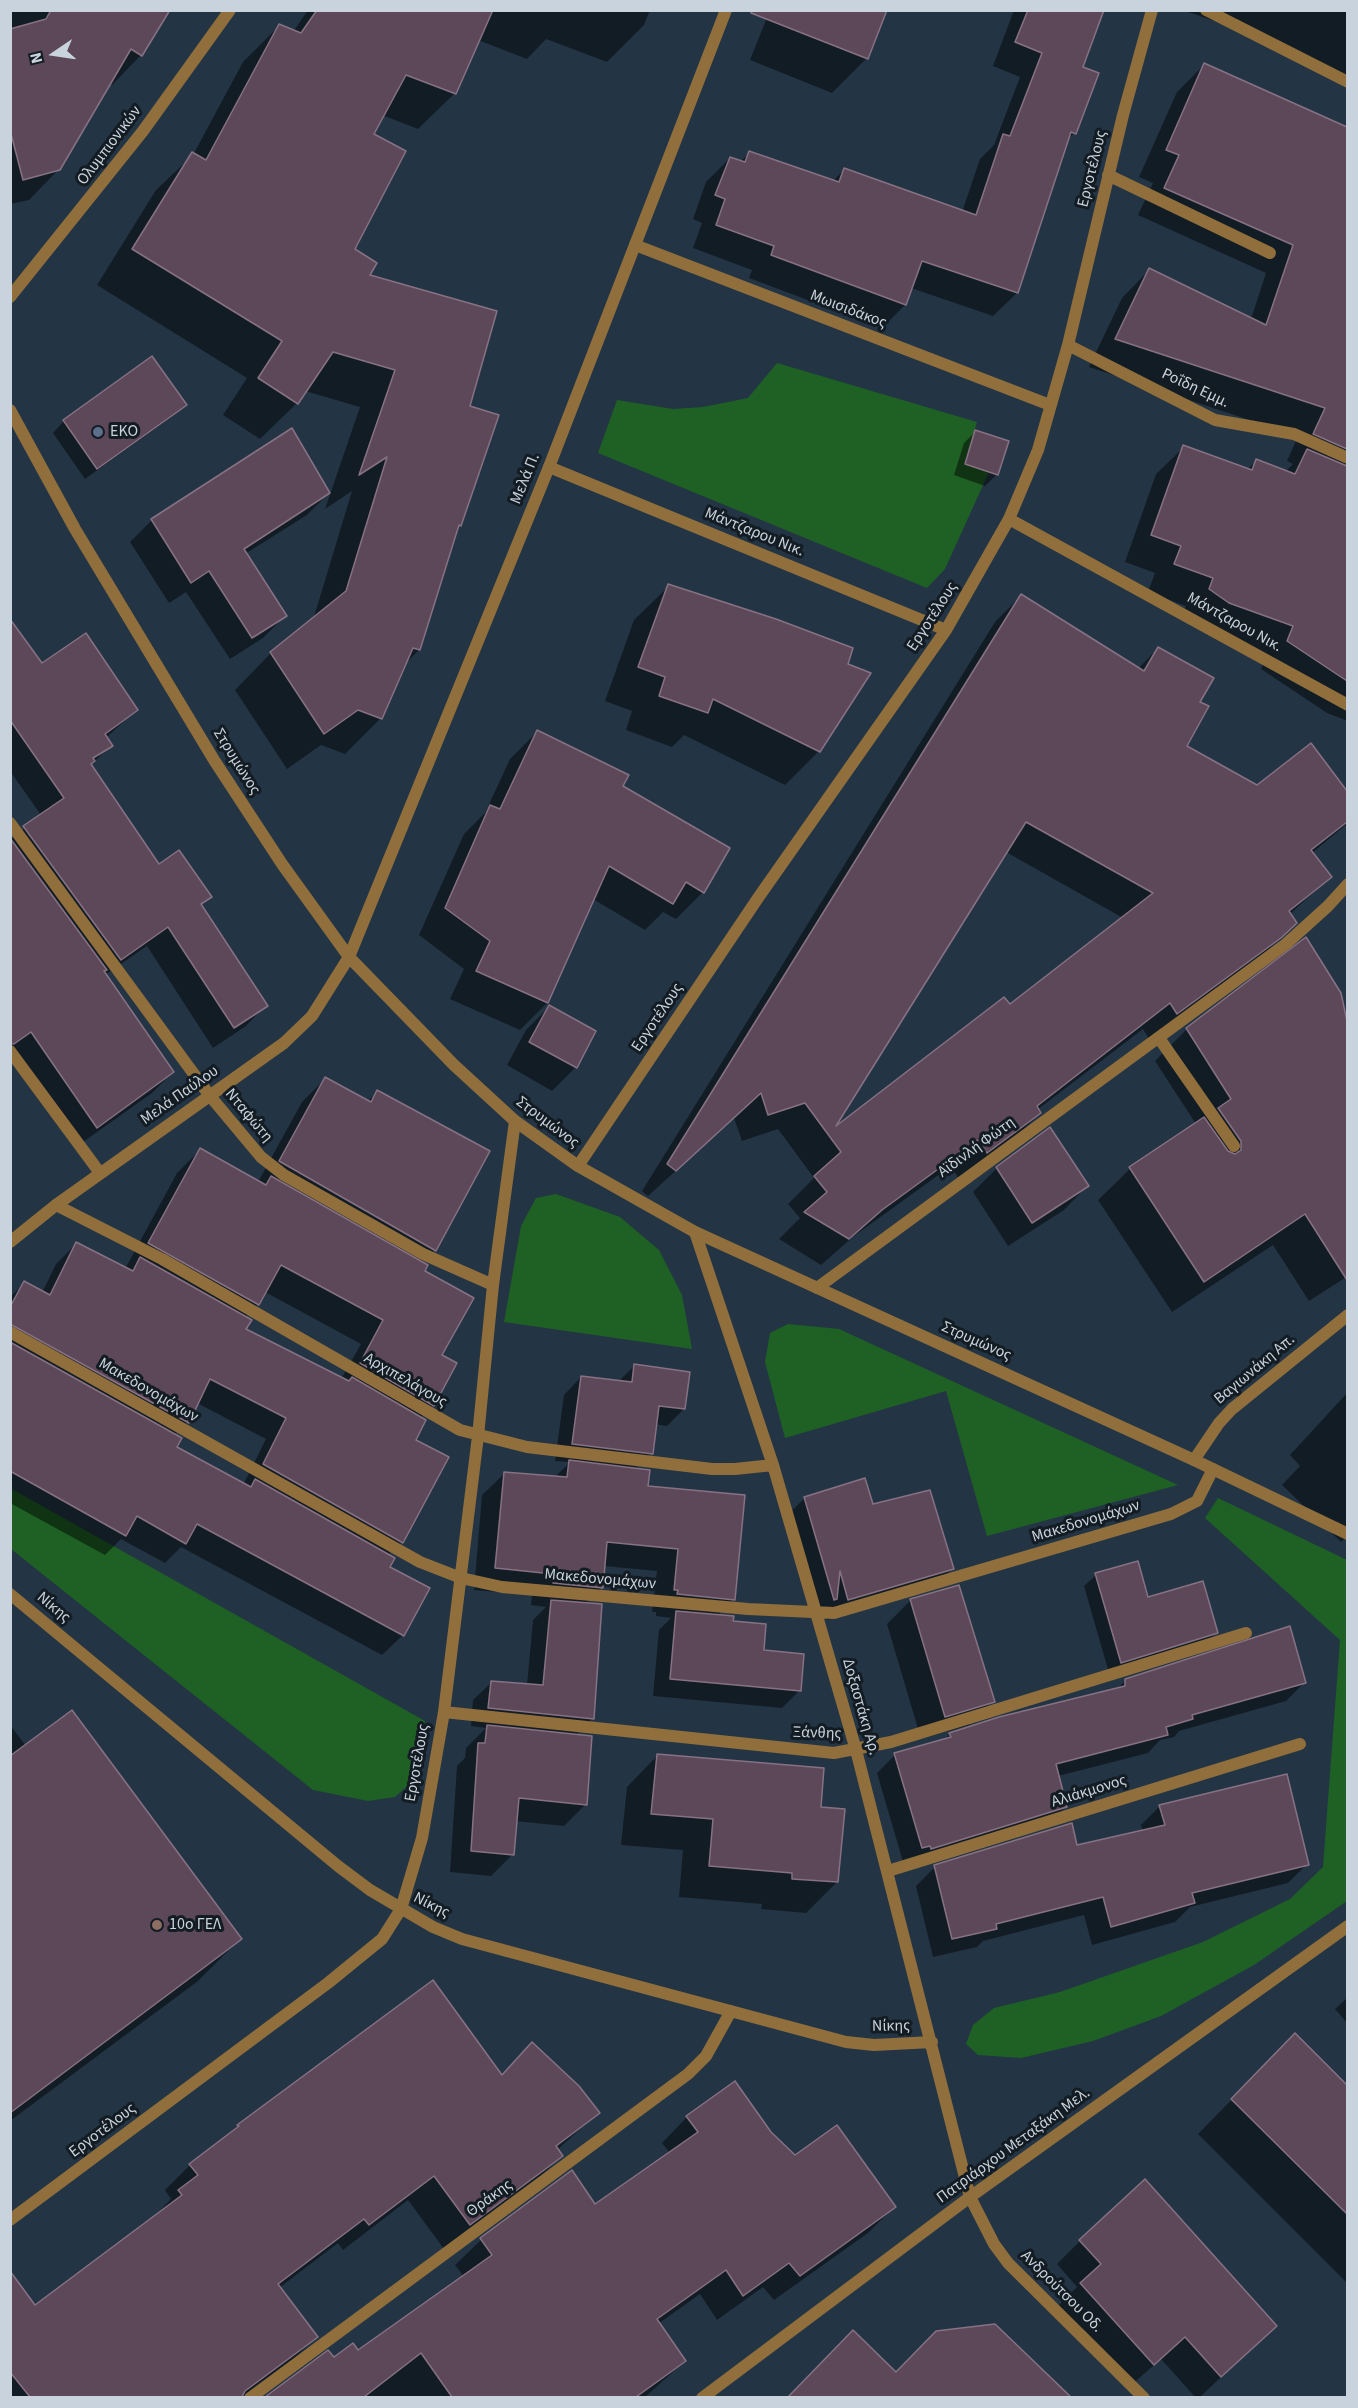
<!DOCTYPE html>
<meta charset="utf-8">
<style>
body{margin:0}
#map{position:relative;width:1358px;height:2408px;overflow:hidden;background:#233545;font-family:"Source Sans 3",sans-serif}
canvas{display:block}
.frame{position:absolute;inset:0;border:12px solid #c8d3dd;pointer-events:none}
.north{position:absolute;left:24px;top:24px;width:60px;height:60px;-webkit-text-stroke:4px #141c23;paint-order:stroke;rotate:257deg;font-size:16px;font-weight:700;line-height:24px;text-align:center;color:#c8d3dd}
.north::after{content:'';display:block;margin:auto;width:21px;height:27px;background:#c8d3dd;clip-path:polygon(50% 0,100% 100%,50% 72%,0 100%)}
</style>
<div id="map">
<canvas width="1358" height="2408"></canvas>
<div class="frame"></div>
<div class="north">N</div>
</div>
<script>
const c = document.querySelector('canvas').getContext('2d');
c.lineJoin = 'round';
function fillPath(path, color) { c.fillStyle = color; c.fill(path, 'evenodd'); }
const toPath = rows => new Path2D(rows.map(r => 'M' + r).join(''));
function stroke(path, color, width, dash) { c.strokeStyle = color; c.lineWidth = width; c.lineCap = dash ? 'butt' : 'round'; c.setLineDash(dash || []); c.stroke(path); }
function label(font, color, halo, rows, align = 'center') {
  c.font = font + ' "Source Sans 3",sans-serif'; c.lineWidth = 6; c.setLineDash([]); c.textBaseline = 'middle'; c.strokeStyle = halo; c.fillStyle = color; for (const [text, x, y, turn = 0] of rows) {
    c.save(); c.translate(x, y); c.rotate((+turn || 0) * Math.PI / 180); c.textAlign = isNaN(turn) ? turn : align; if (halo) c.strokeText(text, 0, 0); c.fillText(text, 0, 0); c.restore();
  }
}
fillPath(toPath([
 [777,363,977,422,965,464,989,472,945,569,927,588,598,453,617,400,673,409,703,407,748,398],
 [556,1194,620,1217,659,1250,682,1295,692,1349,504,1322,521,1226,536,1198],
 [788,1324,839,1329,1178,1485,987,1536,946,1391,785,1438,765,1362,770,1333],
 [10,1488,425,1721,413,1781,395,1797,368,1801,313,1790,11,1549],
 [1218,1498,1347,1560,1347,1901,1254,1965,1161,2016,1093,2041,1021,2058,978,2055,966,2044,973,2025,994,2008,1060,1992,1203,1942,1290,1899,1323,1867,1340,1640,1205,1518]
]), '#1f6024');
fillPath(toPath([
 [10,10,168,10,141,55,112,85,109,83,59,169,29,200,10,204],
 [308,10,650,10,644,25,607,62,546,39,527,59,478,40,455,93,418,129,382,115,372,135,353,250,368,276,469,406,460,525,456,530,419,650,404,665,381,718,345,754,321,745,287,769,235,690,271,653,313,620,352,491,325,509,360,407,305,391,297,403,260,439,223,415,247,378,97,285,156,190,193,155,243,62,279,26,293,32],
 [770,10,867,58,832,93,750,60],
 [1014,10,1103,10,1081,67,1074,133,1067,140,1017,293,993,316,911,288,905,305,882,328,749,278,752,270,693,248,702,223,693,219,706,182,730,158,740,162,749,153,833,181,845,169,962,212,980,159,994,145,1020,77,993,66],
 [1348,10,1348,80,1294,48,1185,11],
 [1204,65,1348,129,1348,288,1343,298,1348,300,1348,721,1327,713,1261,669,1267,654,1182,616,1186,606,1148,592,1155,573,1125,562,1156,474,1184,447,1247,470,1256,461,1285,472,1293,464,1287,461,1298,436,1089,367,1122,298,1149,270,1251,319,1266,273,1138,215,1153,183,1139,177,1177,92],
 [185,404,173,416,85,479,53,433,64,421],
 [291,431,329,493,307,515,245,554,285,616,263,638,230,659,186,592,169,603,130,542,152,520],
 [975,432,997,474,985,486,954,475,964,443],
 [669,586,819,751,785,785,684,735,672,747,626,730,632,711,605,701,634,620],
 [1021,596,1138,669,1158,648,1198,702,1185,747,1257,787,1310,745,1348,794,1348,823,1312,853,1330,877,1289,915,1295,923,1268,950,1149,1039,1143,1029,1037,1110,1040,1113,1013,1140,959,1179,951,1166,854,1236,821,1265,779,1239,800,1218,788,1204,814,1178,778,1129,742,1141,734,1118,648,1196,642,1191,995,622],
 [1006,852,1123,918,1009,1006,831,1132],
 [10,619,41,665,136,710,106,738,111,745,90,766,159,866,210,896,200,906,266,1005,246,1026,213,1048,147,946,105,975,173,1072,152,1093,76,1147,10,1053,10,840,41,815,10,771],
 [537,732,621,787,703,892,676,919,663,912,645,930,593,899,547,1003,520,1030,450,999,464,969,419,935,464,834,485,813,510,759],
 [1305,940,1340,994,1348,1027,1348,1276,1309,1301,1273,1245,1172,1312,1098,1200,1130,1169,1196,1124,1155,1061,1187,1029],
 [549,1007,576,1067,552,1091,507,1065,526,1030],
 [325,1079,367,1102,377,1092,435,1250,421,1263,440,1356,433,1405,420,1418,414,1440,402,1542,388,1555,388,1567,403,1635,382,1655,181,1547,165,1563,121,1539,105,1555,10,1503,10,1297,25,1283,42,1293,56,1264,76,1244,125,1269,177,1173,200,1150,258,1182,302,1102],
 [265,1292,361,1344,341,1379,244,1330,245,1318,258,1304],
 [197,1403,266,1439,243,1485,175,1448,174,1435,187,1422],
 [1050,1129,1087,1186,1064,1210,1008,1246,973,1192,997,1168],
 [634,1366,684,1409,667,1426,655,1424,651,1453,634,1470,734,1599,717,1616,731,1622,800,1690,782,1708,653,1696,659,1630,671,1618,656,1616,656,1612,652,1612,657,1571,604,1566,602,1587,585,1604,592,1719,575,1736,586,1804,564,1826,515,1821,513,1854,491,1876,450,1872,457,1766,465,1758,466,1748,486,1728,471,1726,473,1700,492,1682,527,1685,533,1620,546,1607,531,1605,532,1595,474,1590,482,1495,505,1473,554,1478,570,1462,555,1461,564,1395,581,1377,618,1382],
 [1348,1392,1348,1536,1341,1542,1282,1485,1300,1466,1290,1455],
 [805,1498,872,1506,952,1569,931,1590,827,1620,824,1610,815,1620,783,1519],
 [1096,1575,1147,1598,1216,1633,1205,1644,1109,1673,1084,1586],
 [958,1587,993,1701,969,1725,921,1739,887,1624,910,1601],
 [1126,1680,1304,1683,1286,1701,1179,1731,1174,1737,1160,1740,1148,1753,1058,1776,1066,1807,1047,1825,904,1865,877,1773,895,1755,943,1741,950,1734,1116,1690],
 [10,1725,26,1746,240,1939,198,1981,10,2121],
 [658,1755,819,1808,837,1882,806,1913,761,1909,762,1904,679,1897,683,1850,621,1845,627,1787],
 [1160,1806,1307,1864,1288,1883,1190,1907,1175,1922,1092,1945,1084,1915,983,1941,977,1947,933,1957,916,1886,935,1867,1076,1847,1143,1831,1141,1825],
 [433,1983,501,2076,532,2044,598,2113,557,2150,561,2156,536,2181,444,2249,408,2200,343,2250,338,2243,279,2288,316,2337,291,2362,244,2398,10,2398,10,2311,35,2307,154,2217,171,2199,165,2190,190,2165,238,2126],
 [1348,1997,1348,2024,1335,2009],
 [1295,2035,1348,2087,1348,2284,1198,2134],
 [735,2083,770,2133,794,2157,894,2207,868,2233,774,2300,763,2287,717,2320,700,2294,658,2324,685,2361,644,2398,267,2398,328,2352,333,2360,358,2353,464,2277,455,2265,481,2240,572,2172,595,2206,670,2153,662,2143,687,2117],
 [1080,2241,1275,2326,1199,2398,1196,2398,1161,2359,1129,2387,1057,2307,1077,2287,1057,2264],
 [994,2325,1070,2398,789,2398,822,2363,896,2374]
]), '#0007');
const building = toPath([
 [51,10,170,10,142,56,131,49,60,170,23,180,10,130,10,29,46,19,51,10],
 [317,10,493,10,456,94,406,75,374,134,406,151,355,249,377,263,370,275,497,311,470,406,499,415,461,526,459,525,420,650,413,648,382,719,358,710,324,734,270,652,346,591,387,457,359,475,395,370,333,352,298,404,258,378,282,341,132,249,192,152,206,160,279,24,301,33,317,10],
 [751,10,887,10,868,59,751,13,751,10],
 [1028,10,1104,10,1083,67,1099,73,1076,134,1071,132,1018,293,922,261,906,305,771,255,774,246,716,225,725,199,715,195,730,157,745,162,749,151,839,182,844,168,976,215,1003,134,1010,136,1042,53,1015,42,1028,10],
 [1204,63,1347,127,1347,449,1313,434,1325,408,1115,339,1149,268,1266,325,1293,245,1164,188,1179,155,1166,150,1204,63],
 [152,356,187,405,97,469,63,420,152,356],
 [292,428,330,493,244,549,287,616,252,638,209,571,191,583,151,519,292,428],
 [975,430,1009,441,998,475,965,464,975,430],
 [1183,445,1252,470,1256,459,1295,474,1307,449,1347,466,1347,681,1287,641,1293,626,1229,603,1209,589,1213,578,1174,564,1181,546,1151,535,1183,445],
 [668,584,776,619,853,648,848,664,871,673,820,752,713,699,708,713,659,696,665,677,638,667,668,584],
 [1021,594,1144,671,1158,647,1214,678,1200,702,1209,706,1187,746,1257,785,1311,743,1347,791,1347,822,1311,850,1332,877,1289,911,1297,923,1281,938,1177,1014,1170,1003,1037,1106,1041,1113,987,1153,978,1140,882,1210,849,1239,804,1212,827,1192,814,1176,841,1152,805,1103,768,1115,761,1093,676,1171,667,1164,1021,594],
 [1026,822,1153,893,1010,1004,1004,997,836,1126,1026,822],
 [10,619,42,663,86,633,138,710,105,734,113,746,93,758,95,761,91,764,159,864,179,850,212,897,201,904,268,1006,234,1028,168,927,121,960,23,826,64,798,10,720,10,619],
 [537,730,629,775,623,786,730,848,704,893,686,882,673,904,609,866,548,1003,476,971,490,941,445,908,490,805,500,809,537,730],
 [10,838,107,970,104,971,174,1072,97,1128,31,1032,14,1044,10,1043,10,838],
 [1306,937,1341,993,1347,1021,1347,1280,1305,1214,1204,1282,1129,1167,1204,1117,1228,1151,1235,1154,1241,1150,1241,1141,1218,1108,1231,1099,1186,1028,1306,937],
 [549,1005,596,1031,577,1068,529,1042,549,1005],
 [325,1077,371,1102,377,1090,490,1151,436,1251,279,1161,325,1077],
 [1050,1127,1089,1186,1032,1223,996,1167,1050,1127],
 [200,1148,266,1185,271,1176,428,1265,425,1271,474,1298,442,1355,457,1363,434,1406,360,1363,383,1320,281,1265,259,1305,148,1243,200,1148],
 [76,1242,133,1271,140,1257,252,1320,246,1329,349,1381,352,1377,426,1420,416,1440,449,1457,403,1543,263,1464,286,1418,210,1379,189,1423,10,1324,10,1307,24,1281,50,1295,76,1242],
 [10,1342,182,1438,177,1447,251,1487,255,1479,395,1558,390,1567,430,1588,404,1636,197,1524,186,1544,137,1516,126,1536,10,1471,10,1342],
 [634,1364,690,1372,685,1409,659,1406,653,1454,572,1444,581,1376,632,1382,634,1364],
 [569,1460,650,1470,648,1486,745,1495,735,1600,677,1594,678,1590,674,1590,678,1549,607,1542,603,1588,553,1583,553,1574,495,1568,504,1472,567,1477,569,1460],
 [865,1478,873,1504,930,1490,954,1569,848,1600,840,1571,837,1599,834,1600,804,1497,865,1478],
 [1138,1561,1148,1597,1203,1581,1218,1633,1121,1663,1095,1573,1138,1561],
 [959,1585,995,1702,945,1717,910,1599,959,1585],
 [551,1600,602,1604,594,1719,488,1708,491,1681,543,1685,551,1600],
 [676,1611,734,1616,733,1621,766,1624,764,1650,804,1654,801,1691,670,1679,676,1611],
 [1290,1626,1306,1683,1192,1715,1193,1719,1166,1727,1168,1735,1056,1764,1067,1807,931,1849,930,1846,922,1848,894,1753,951,1737,949,1733,999,1717,1125,1686,1125,1679,1290,1626],
 [72,1710,242,1939,10,2113,10,1756,72,1710],
 [487,1725,592,1736,587,1805,519,1798,514,1855,471,1851,478,1743,485,1743,487,1725],
 [657,1754,824,1768,821,1807,845,1809,838,1882,792,1879,792,1873,709,1866,713,1819,651,1814,657,1754],
 [1287,1774,1309,1865,1192,1893,1195,1903,1111,1927,1103,1897,996,1924,997,1929,952,1939,934,1865,1072,1823,1077,1845,1165,1825,1159,1805,1287,1774],
 [433,1980,502,2075,532,2042,579,2086,600,2113,556,2146,563,2156,470,2225,434,2176,369,2225,364,2219,278,2284,318,2337,245,2391,242,2397,30,2397,10,2372,10,2271,35,2305,182,2195,178,2190,198,2175,189,2164,239,2126,237,2125,433,1980],
 [1295,2033,1347,2085,1347,2214,1231,2099,1295,2033],
 [735,2081,771,2132,795,2155,837,2125,896,2207,800,2276,789,2263,743,2296,726,2270,657,2319,686,2361,636,2397,452,2397,421,2353,364,2397,265,2397,328,2350,334,2357,353,2343,358,2350,492,2255,480,2238,572,2170,595,2204,698,2132,686,2116,735,2081],
 [1145,2179,1277,2326,1221,2377,1185,2337,1154,2365,1080,2283,1101,2264,1079,2240,1145,2179],
 [995,2324,1071,2397,788,2397,853,2330,896,2372,936,2331,995,2324]
]);
fillPath(building, '#5c4858');
stroke(building, '#877283', 1.5);
stroke(toPath([
 [1206,10,1348,82],
 [1108,175,1270,253],
 [635,245,1050,405],
 [10,297,143,131,230,10],
 [1068,345,1215,420,1294,434,1348,458],
 [549,467,946,630],
 [1009,519,1348,705],
 [10,823,210,1096,261,1157,284,1175,423,1254,493,1285],
 [1159,1038,1234,1146],
 [10,1051,100,1173],
 [578,1166,758,898,946,630,1009,519,1038,450,1068,345,1123,115,1152,10],
 [56,1205,162,1259,460,1430,527,1447,712,1469,735,1469,773,1465],
 [695,1232,773,1465,856,1750,970,2197,994,2244,1008,2263,1144,2398],
 [817,1288,1286,944,1328,906,1348,884],
 [10,1332,420,1562,461,1578,502,1587,748,1609,834,1613,1171,1514,1197,1501,1213,1469],
 [1194,1460,1219,1423,1232,1409,1348,1315],
 [10,1594,338,1866,370,1890,433,1927,462,1939,846,2042,874,2045,932,2042],
 [444,1712,834,1753,891,1742,1246,1633],
 [888,1871,1300,1744],
 [10,2220,328,1983,382,1939,401,1909,422,1838,444,1712,478,1436,493,1285,515,1121],
 [250,2398,688,2074,706,2056,731,2011],
 [702,2398,970,2197,1348,1926]
]), '#906f3c', 12);
stroke(toPath([
 [10,410,75,529,214,760,282,864,349,957,454,1065,515,1121,578,1166,695,1232,1194,1460,1348,1534],
 [10,1242,56,1205,284,1043,312,1016,349,957,549,467,726,10]
]), '#906f3c', 12);
for (const [x, y, r, color] of [
 [98,432,6,"#5c6f8a"],
 [157,1925,6,"#8d6e63"]
]) { const dot = new Path2D(); dot.arc(x, y, r, 0, 2 * Math.PI); c.fillStyle = color; c.fill(dot); stroke(dot, '#141c23', 2); }
label('16px', '#c8d3dd', '#141c23', [
 ["Ολυμπιονικών",110,146,-53],
 ["Εργοτέλους",1093,169,-76],
 ["Μωισιδάκος",848,310,21],
 ["Ροΐδη Εμμ.",1195,389,25],
 ["Μελά Π.",526,479,-68],
 ["Μάντζαρου Νικ.",754,533,22],
 ["Εργοτέλους",933,617,-57],
 ["Μάντζαρου Νικ.",1234,623,29],
 ["Στρυμώνος",236,762,58],
 ["Εργοτέλους",658,1018,-56],
 ["Μελά Παύλου",180,1096,-35],
 ["Νταφώτη",248,1116,50],
 ["Στρυμώνος",547,1123,37],
 ["Αϊδινλή Φώτη",977,1148,-36],
 ["Στρυμώνος",976,1342,24],
 ["Βαγιωνάκη Απ.",1255,1370,-40],
 ["Αρχιπελάγους",405,1381,30],
 ["Μακεδονομάχων",148,1391,30],
 ["Μακεδονομάχων",1086,1522,-17],
 ["Μακεδονομάχων",600,1580,5],
 ["Νίκης",53,1608,40],
 ["Δοξαστάκη Αρ.",860,1707,74],
 ["Ξάνθης",817,1734,2],
 ["Εργοτέλους",418,1763,-80],
 ["Αλιάκμονος",1089,1792,-17],
 ["Νίκης",431,1906,27],
 ["Νίκης",891,2027,-1],
 ["Εργοτέλους",103,2131,-37],
 ["Πατριάρχου Μεταξάκη Μελ.",1014,2146,-36],
 ["Θράκης",490,2199,-36],
 ["Ανδρούτσου Οδ.",1061,2292,45]
]);
label('16px', '#c8d3dd', '#141c23', [
 ["EKO",110,432],
 ["10ο ΓΕΛ",169,1925]
], 'left');
</script>
